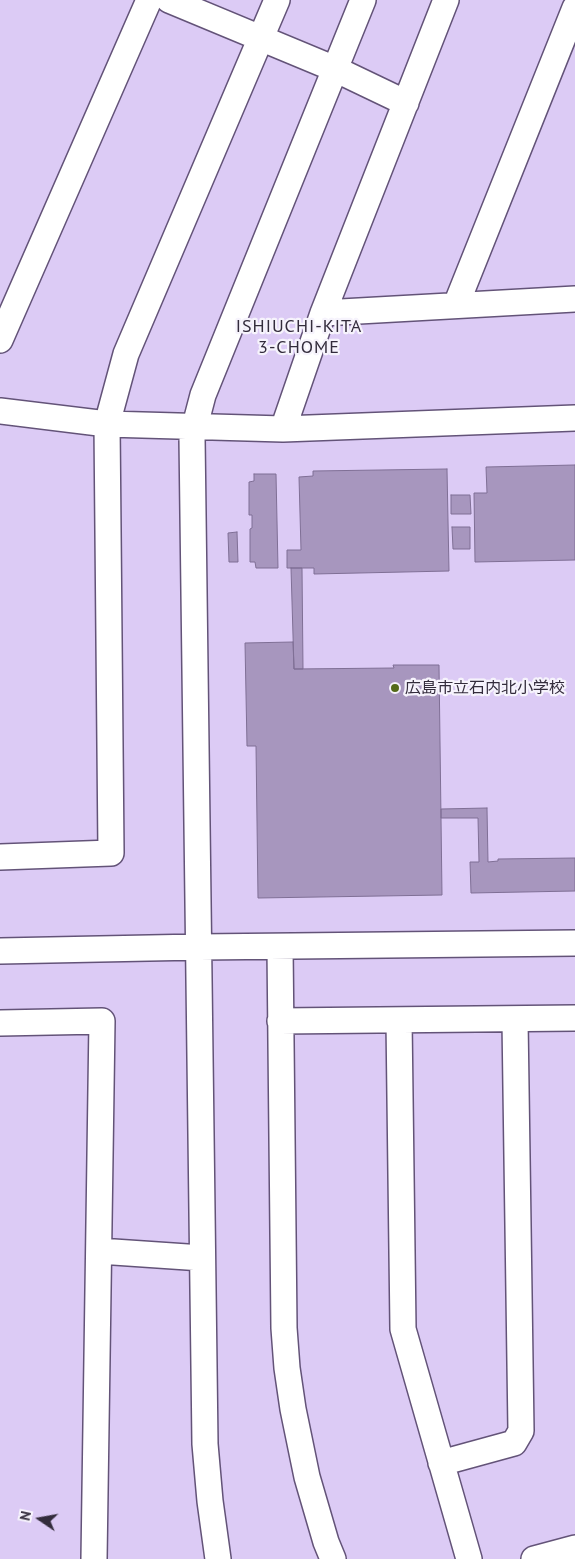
<!DOCTYPE html>
<meta charset="utf-8">
<style>
body{margin:0}
#map{position:relative;width:575px;height:1559px;overflow:hidden;background:#dccbf5;font-family:"PT Sans",sans-serif}
canvas{display:block}
.north{position:absolute;left:15px;top:1494px;width:50px;height:50px;-webkit-text-stroke:4px #f6f3fc;paint-order:stroke;rotate:282deg;font-size:14px;font-weight:700;line-height:20px;text-align:center;color:#332c3c}
.north::after{content:'';display:block;margin:auto;width:18px;height:22px;background:#332c3c;clip-path:polygon(50% 0,100% 100%,50% 72%,0 100%)}
</style>
<div id="map">
<canvas width="575" height="1559"></canvas>
<div class="north">N</div>
</div>
<script>
const c = document.querySelector('canvas').getContext('2d');
c.lineJoin = 'round';
function fillPath(path, color) { c.fillStyle = color; c.fill(path, 'evenodd'); }
const toPath = rows => new Path2D(rows.map(r => 'M' + r).join(''));
function stroke(path, color, width, dash) { c.strokeStyle = color; c.lineWidth = width; c.lineCap = dash ? 'butt' : 'round'; c.setLineDash(dash || []); c.stroke(path); }
function label(font, color, halo, rows, align = 'center') {
  c.font = font + ' "PT Sans","Noto Sans JP",sans-serif'; c.lineWidth = 4.5; c.setLineDash([]); c.textBaseline = 'middle'; c.strokeStyle = halo; c.fillStyle = color; for (const [text, x, y, turn = 0] of rows) {
    c.save(); c.translate(x, y); c.rotate((+turn || 0) * Math.PI / 180); c.textAlign = isNaN(turn) ? turn : align; if (halo) c.strokeText(text, 0, 0); c.fillText(text, 0, 0); c.restore();
  }
}
const building = toPath([
 [575,465,575,560,475,562,474,493,487,493,486,467,575,465],
 [447,469,449,571,314,574,314,568,287,568,287,550,301,550,299,477,313,476,313,471,447,469],
 [254,474,276,474,278,568,256,568,255,562,250,562,250,529,252,528,252,515,249,515,249,482,254,481,254,474],
 [451,495,470,495,471,514,451,514,451,495],
 [452,527,470,527,470,549,453,549,452,527],
 [237,532,238,562,229,562,228,533,237,532],
 [291,568,302,568,303,669,294,669,291,568],
 [293,642,294,669,394,668,393,665,439,665,442,895,258,898,256,746,247,746,245,643,293,642],
 [487,808,488,862,498,861,498,859,575,858,575,891,471,893,470,862,479,862,478,818,441,818,441,809,487,808]
]);
fillPath(building, '#a796be');
stroke(building, '#7f6f95', 1);
const minor = toPath([
 [169,0,335,69,406,103],
 [456,305,575,8],
 [323,313,575,299],
 [0,340,149,0],
 [0,411,107,424,283,429,575,418],
 [283,429,323,313,446,0],
 [0,857,111,853,107,424,126,354,277,0],
 [280,947,284,1328,287,1368,293,1409,307,1477,326,1542,333,1559],
 [0,951,199,947,575,943],
 [399,1020,403,1329,469,1559],
 [280,1021,575,1018],
 [0,1023,102,1021,94,1559],
 [99,1251,202,1258],
 [441,1463,514,1443,521,1431,515,1020],
 [218,1559,210,1501,205,1444,192,437,203,395,363,0],
 [534,1559,575,1548]
]);
stroke(minor, '#635378', 28);
stroke(minor, '#fff', 25);
for (const [x, y, r, color] of [
 [395,688,5,"#536a19"]
]) { const dot = new Path2D(); dot.arc(x, y, r, 0, 2 * Math.PI); c.fillStyle = color; c.fill(dot); stroke(dot, '#f6f3fc', 2); }
label('16px', '#332c3c', '#f6f3fc', [
 ["広島市立石内北小学校",405,688]
], 'left');
c.letterSpacing = '1px';
label('18px', '#332c3c', '#f6f3fc', [
 ["ISHIUCHI-KITA",299,327],
 ["3-CHOME",299,348]
]);
c.letterSpacing = '0px';
</script>
